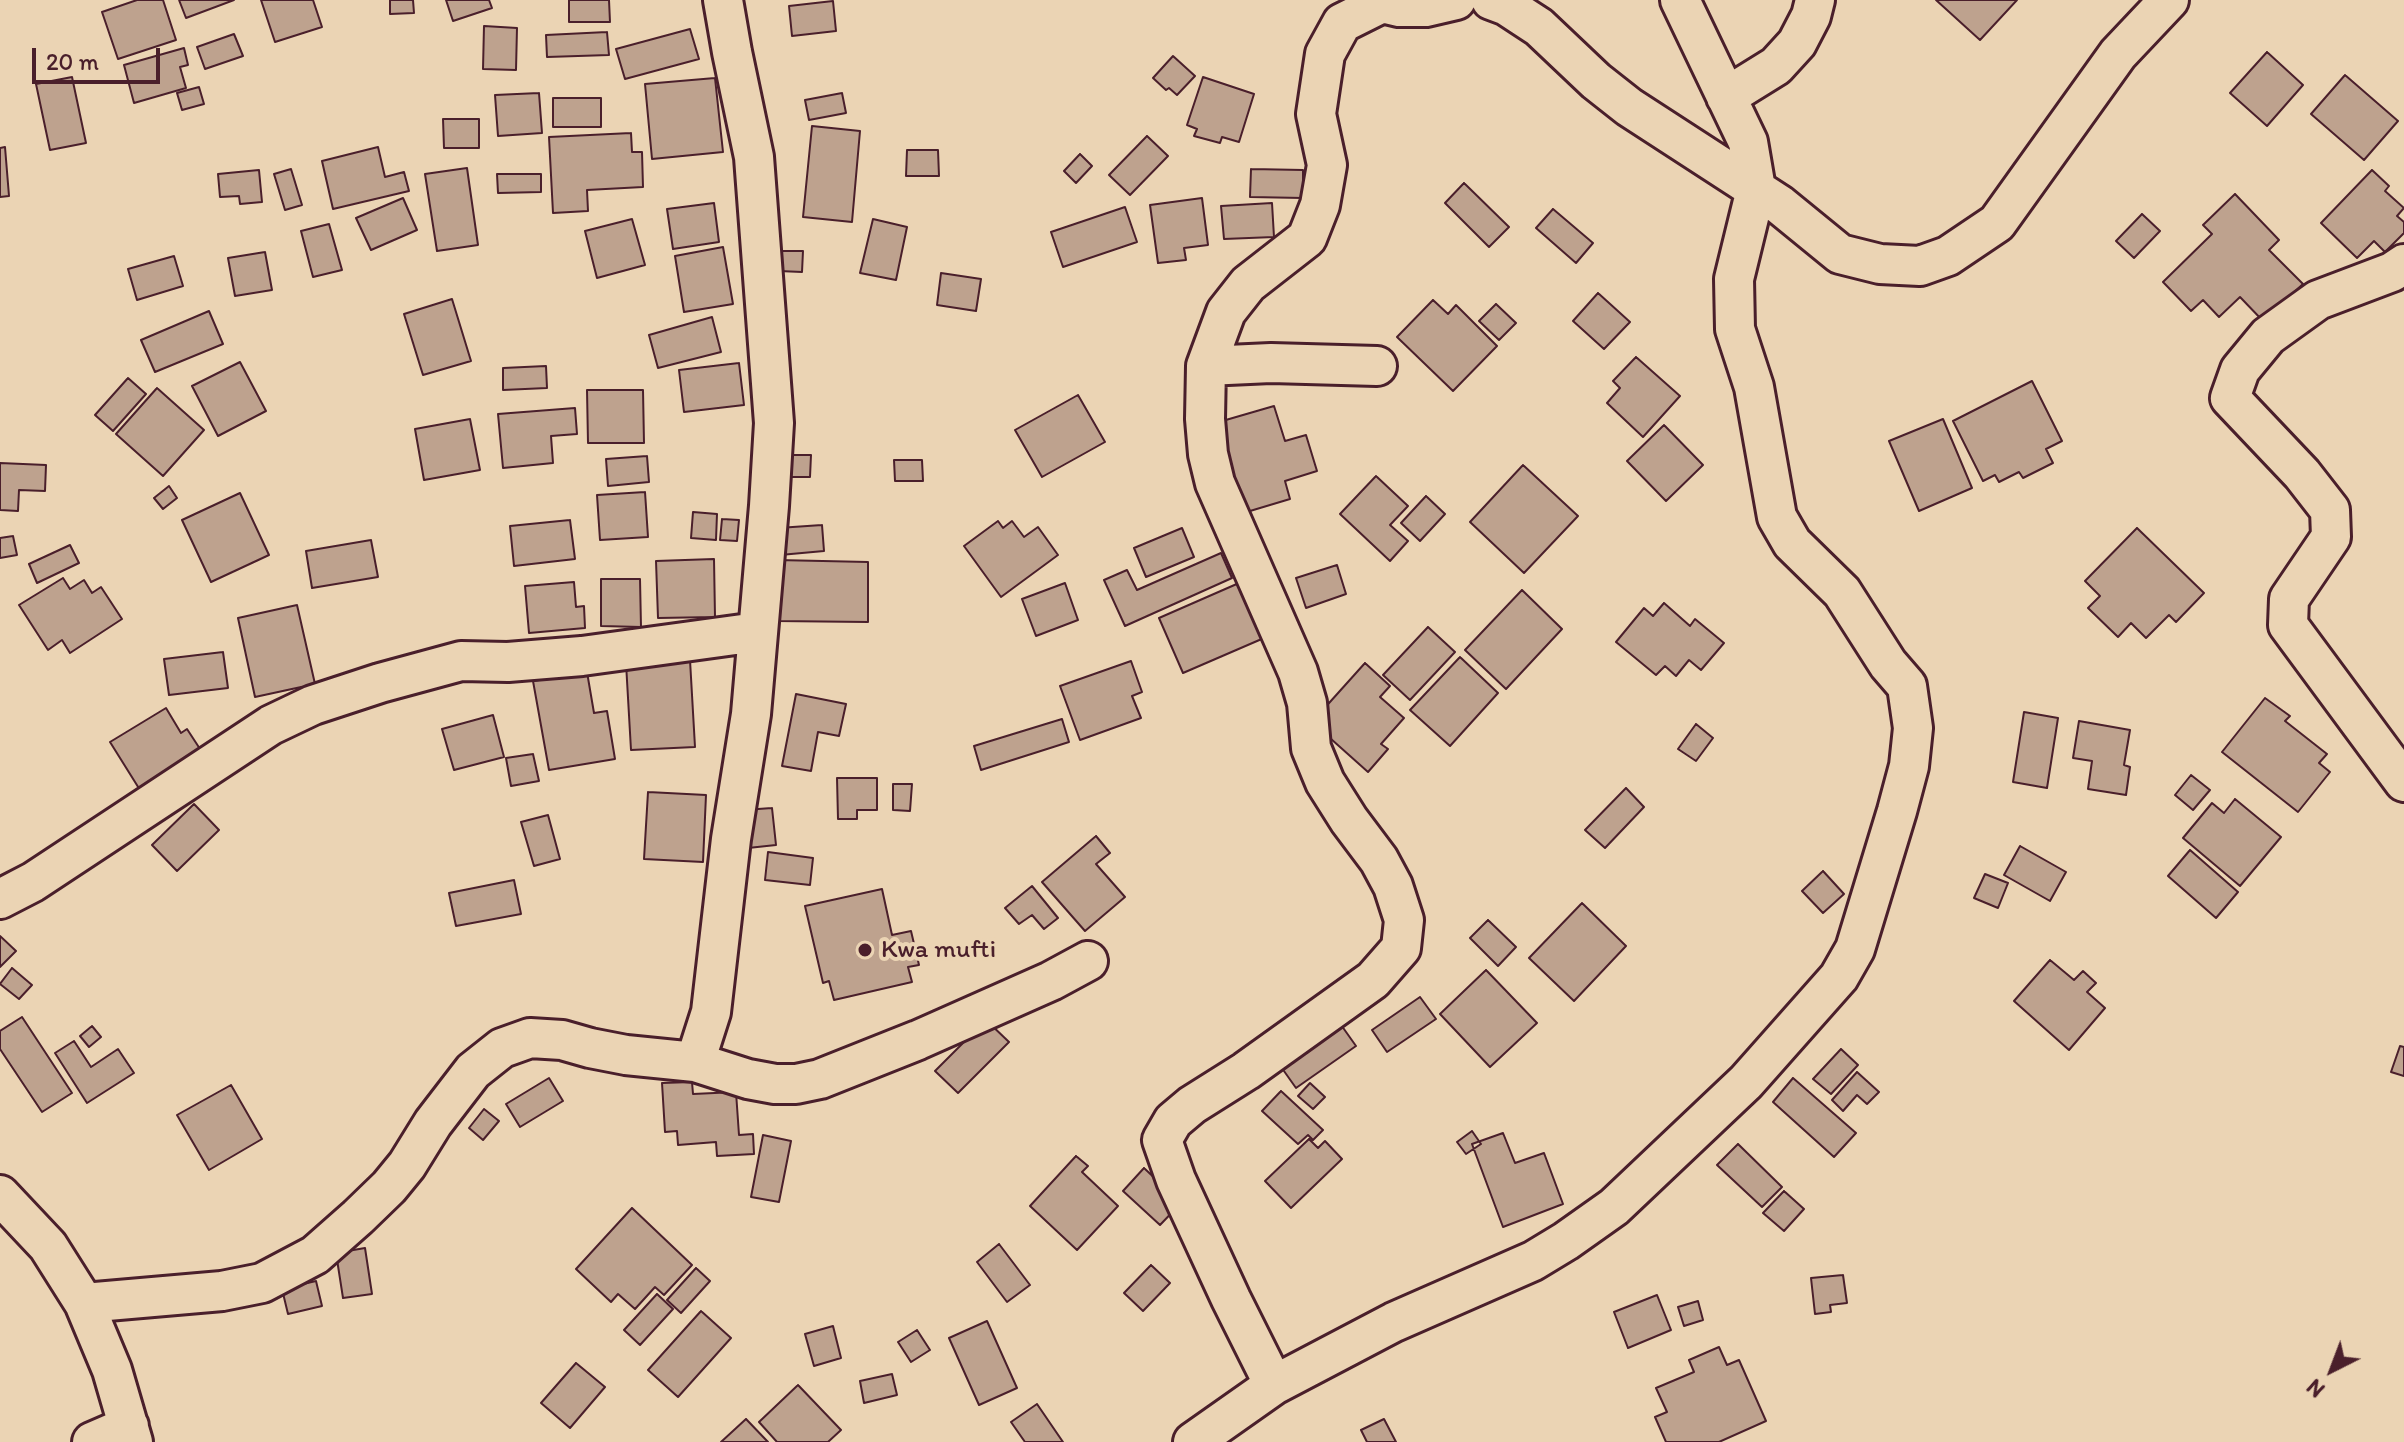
<!DOCTYPE html>
<style>
body{margin:0}
#map{position:relative;width:2404px;height:1442px;overflow:hidden;background:#ebd4b4;font-family:Itim,sans-serif}
canvas{display:block}
.north{position:absolute;left:2292px;top:1330px;width:80px;height:80px;-webkit-text-stroke:6px #ebd4b4;paint-order:stroke;rotate:222deg;font-size:22px;font-weight:700;line-height:32px;text-align:center;color:#4a1f2b}
.north::after{content:'';display:block;margin:auto;width:28px;height:36px;background:#4a1f2b;clip-path:polygon(50% 0,100% 100%,50% 72%,0 100%)}
.scale{position:absolute;left:32px;top:48px;width:128px;height:36px;box-sizing:border-box;border:4px solid #4a1f2b;border-top:0;padding-left:10px;font-size:24px;line-height:28px;white-space:nowrap;color:#4a1f2b;-webkit-text-stroke:6px #ebd4b4;paint-order:stroke}
</style>
<div id="map">
<canvas width="2404" height="1442"></canvas>
<div class="north">N</div>
<div class="scale">20 m</div>
</div>
<script>
const c = document.querySelector('canvas').getContext('2d');
c.lineJoin = 'round';
function fillPath(path, color) { c.fillStyle = color; c.fill(path, 'evenodd'); }
const toPath = rows => new Path2D(rows.map(r => 'M' + r).join(''));
function stroke(path, color, width, dash) { c.strokeStyle = color; c.lineWidth = width; c.lineCap = dash ? 'butt' : 'round'; c.setLineDash(dash || []); c.stroke(path); }
function label(font, color, halo, rows, align = 'center') {
  c.font = font + ' Itim,sans-serif'; c.lineWidth = 8; c.setLineDash([]); c.textBaseline = 'middle'; c.strokeStyle = halo; c.fillStyle = color; for (const [text, x, y, turn = 0] of rows) {
    c.save(); c.translate(x, y); c.rotate((+turn || 0) * Math.PI / 180); c.textAlign = isNaN(turn) ? turn : align; if (halo) c.strokeText(text, 0, 0); c.fillText(text, 0, 0); c.restore();
  }
}
const building = toPath([
 [137,0,163,0,176,40,118,59,102,12,137,0],
 [179,0,234,0,186,18,179,0],
 [261,0,313,0,322,27,275,42,261,0],
 [390,0,413,0,414,13,390,14,390,0],
 [446,0,489,0,492,8,453,21,446,0],
 [569,0,609,0,610,22,569,22,569,0],
 [1936,0,2017,0,1980,40,1936,0],
 [833,1,836,31,792,36,789,6,833,1],
 [484,26,517,28,516,70,483,69,484,26],
 [690,29,699,59,625,79,616,49,690,29],
 [607,32,609,55,547,57,546,35,607,32],
 [234,34,243,56,205,69,197,47,234,34],
 [184,48,188,65,180,67,186,88,134,103,124,65,184,48],
 [2267,52,2303,85,2267,126,2230,93,2267,52],
 [1173,56,1195,76,1177,95,1169,88,1166,90,1153,78,1173,56],
 [2345,75,2398,121,2364,160,2311,114,2345,75],
 [72,77,86,143,50,150,36,84,72,77],
 [1203,77,1254,94,1239,142,1222,137,1220,143,1194,136,1197,129,1187,125,1203,77],
 [715,78,723,152,652,159,645,84,715,78],
 [199,87,204,104,182,110,177,93,199,87],
 [539,93,542,133,498,136,495,95,539,93],
 [842,93,846,113,809,120,805,100,842,93],
 [553,98,601,98,601,127,553,127,553,98],
 [443,119,479,119,479,148,444,148,443,119],
 [812,126,860,131,852,222,803,217,812,126],
 [631,133,632,152,642,152,643,187,587,190,588,211,553,213,549,137,631,133],
 [1147,136,1168,156,1130,195,1109,175,1147,136],
 [5,147,9,196,0,197,0,148,5,147],
 [378,147,385,177,404,172,409,191,333,209,322,161,378,147],
 [907,150,938,150,939,176,906,176,907,150],
 [1080,154,1092,166,1076,183,1064,171,1080,154],
 [467,168,478,245,437,251,425,174,467,168],
 [291,169,302,205,285,210,274,174,291,169],
 [1251,169,1303,170,1303,198,1250,197,1251,169],
 [259,170,262,202,240,204,239,196,220,197,218,174,259,170],
 [2372,170,2389,186,2385,191,2404,208,2397,216,2404,222,2404,233,2385,252,2374,241,2357,258,2321,223,2372,170],
 [497,174,541,174,541,192,498,193,497,174],
 [1464,183,1509,227,1489,247,1445,203,1464,183],
 [2235,194,2279,240,2269,250,2303,284,2263,321,2240,297,2219,317,2203,300,2191,311,2163,282,2212,234,2203,225,2235,194],
 [403,198,417,230,371,250,356,218,403,198],
 [1202,198,1208,245,1184,248,1186,260,1158,263,1150,205,1202,198],
 [714,203,719,242,673,249,667,209,714,203],
 [1272,203,1274,237,1224,239,1221,206,1272,203],
 [1125,207,1137,242,1063,267,1051,232,1125,207],
 [1553,209,1593,243,1576,263,1536,228,1553,209],
 [2142,214,2160,231,2134,258,2116,241,2142,214],
 [632,219,645,265,597,278,585,231,632,219],
 [873,219,907,227,896,280,860,273,873,219],
 [329,224,342,270,313,277,301,231,329,224],
 [723,247,733,304,684,312,675,256,723,247],
 [779,251,803,251,802,272,779,271,779,251],
 [265,252,272,290,235,296,228,258,265,252],
 [174,256,183,286,137,300,128,269,174,256],
 [941,273,981,279,976,311,937,305,941,273],
 [1598,293,1630,322,1604,349,1573,321,1598,293],
 [452,299,471,361,423,375,404,314,452,299],
 [1433,300,1448,314,1456,305,1497,346,1453,391,1397,337,1433,300],
 [1496,304,1516,323,1499,340,1479,321,1496,304],
 [209,311,223,344,155,372,141,340,209,311],
 [712,317,721,352,658,368,649,335,712,317],
 [1636,357,1680,396,1643,437,1607,403,1620,388,1613,381,1636,357],
 [240,362,266,411,218,436,192,386,240,362],
 [739,363,744,405,684,412,679,370,739,363],
 [546,366,547,388,503,390,503,368,546,366],
 [128,378,146,394,113,431,95,415,128,378],
 [2032,381,2062,441,2046,449,2053,463,2023,478,2019,472,1999,482,1995,475,1983,481,1953,421,2032,381],
 [157,388,204,430,163,476,116,434,157,388],
 [587,390,643,390,644,443,588,443,587,390],
 [1078,395,1105,442,1042,477,1015,430,1078,395],
 [1274,406,1285,441,1306,435,1317,471,1285,481,1290,499,1240,514,1212,424,1274,406],
 [575,408,577,434,551,436,553,463,503,468,498,414,575,408],
 [470,419,480,470,424,480,415,429,470,419],
 [1943,419,1972,488,1919,511,1889,441,1943,419],
 [1664,425,1703,465,1666,501,1627,461,1664,425],
 [785,455,811,455,810,477,784,477,785,455],
 [647,456,649,482,608,486,606,459,647,456],
 [894,460,922,460,923,481,895,481,894,460],
 [0,463,46,465,45,491,19,490,18,511,0,510,0,463],
 [1523,465,1578,516,1524,573,1470,522,1523,465],
 [1376,476,1408,506,1390,525,1408,541,1390,561,1340,514,1376,476],
 [169,486,177,498,163,509,154,498,169,486],
 [645,492,648,537,600,540,597,495,645,492],
 [240,493,269,555,211,582,182,520,240,493],
 [1426,496,1445,514,1420,541,1401,523,1426,496],
 [693,512,717,514,716,540,691,538,693,512],
 [722,519,739,520,737,541,720,540,722,519],
 [570,520,575,559,514,566,510,526,570,520],
 [998,521,1003,528,1012,521,1024,537,1038,527,1058,555,1001,597,964,546,998,521],
 [822,525,824,551,780,555,778,528,822,525],
 [1182,528,1194,557,1146,577,1134,548,1182,528],
 [2137,528,2204,593,2176,622,2169,615,2146,638,2131,623,2118,637,2088,608,2100,596,2085,581,2137,528],
 [13,536,17,555,0,558,0,538,13,536],
 [371,540,378,577,312,588,306,551,371,540],
 [70,545,79,563,37,583,29,564,70,545],
 [1221,553,1232,578,1125,626,1104,580,1127,570,1137,590,1221,553],
 [714,559,715,617,658,618,656,561,714,559],
 [777,560,868,562,868,622,776,621,777,560],
 [1337,565,1346,594,1306,608,1296,578,1337,565],
 [63,578,70,589,84,580,92,593,101,587,122,619,70,653,62,640,48,650,19,605,63,578],
 [601,579,640,579,641,627,601,626,601,579],
 [574,582,576,607,584,606,585,628,529,633,525,586,574,582],
 [1065,583,1078,620,1036,636,1022,599,1065,583],
 [1239,583,1264,638,1183,673,1159,618,1239,583],
 [1522,590,1562,629,1506,689,1465,650,1522,590],
 [1664,603,1690,626,1695,619,1724,643,1701,670,1689,660,1676,676,1665,666,1656,675,1616,642,1644,608,1653,616,1664,603],
 [297,605,315,684,255,697,238,618,297,605],
 [1428,627,1455,652,1410,700,1383,675,1428,627],
 [223,652,228,688,169,695,164,659,223,652],
 [1460,657,1498,693,1450,746,1410,710,1460,657],
 [690,660,695,747,631,750,626,663,690,660],
 [1131,661,1142,692,1132,696,1141,718,1080,740,1060,686,1131,661],
 [1365,663,1390,686,1380,697,1404,718,1381,744,1388,749,1368,772,1312,722,1365,663],
 [587,672,594,713,607,711,615,759,549,770,533,681,587,672],
 [796,694,846,704,839,736,818,732,811,771,782,766,796,694],
 [2265,698,2290,716,2285,721,2327,754,2319,763,2330,772,2298,812,2222,752,2265,698],
 [166,708,181,733,187,729,202,752,140,790,110,742,166,708],
 [2024,712,2058,718,2047,788,2013,782,2024,712],
 [493,715,504,757,454,770,442,729,493,715],
 [1062,719,1069,742,981,770,974,746,1062,719],
 [2079,721,2130,730,2124,765,2130,767,2126,795,2088,789,2092,761,2073,758,2079,721],
 [1696,724,1713,738,1696,761,1678,749,1696,724],
 [533,754,539,781,511,786,506,758,533,754],
 [2191,775,2210,790,2193,810,2175,795,2191,775],
 [837,778,877,778,877,810,857,810,857,819,838,819,837,778],
 [893,784,912,784,910,811,893,810,893,784],
 [1626,788,1644,807,1605,848,1585,830,1626,788],
 [648,792,706,795,703,862,644,859,648,792],
 [2235,799,2281,837,2240,886,2183,838,2212,803,2224,813,2235,799],
 [194,804,219,830,177,871,152,845,194,804],
 [772,808,776,845,748,848,744,810,772,808],
 [548,815,560,859,534,866,521,822,548,815],
 [1096,836,1110,853,1096,864,1125,897,1085,931,1042,882,1096,836],
 [2020,846,2066,872,2050,901,2004,875,2020,846],
 [2190,850,2238,892,2216,918,2168,876,2190,850],
 [768,852,813,858,810,885,765,880,768,852],
 [1823,871,1844,894,1823,913,1802,891,1823,871],
 [1985,874,2008,883,1998,908,1974,898,1985,874],
 [514,880,521,914,456,926,449,893,514,880],
 [1032,886,1058,918,1044,929,1032,915,1019,924,1005,908,1032,886],
 [882,889,892,935,911,931,919,965,908,967,912,982,834,1000,829,981,823,983,805,906,882,889],
 [1582,903,1626,946,1574,1001,1529,958,1582,903],
 [1488,920,1516,947,1498,966,1470,938,1488,920],
 [0,936,16,951,0,967,0,936],
 [2050,960,2074,980,2083,971,2096,983,2087,992,2105,1008,2069,1050,2014,1001,2050,960],
 [12,968,32,985,19,999,0,984,12,968],
 [1486,970,1537,1023,1490,1067,1440,1014,1486,970],
 [1420,997,1436,1019,1387,1052,1372,1030,1420,997],
 [22,1017,72,1093,42,1112,0,1049,0,1031,22,1017],
 [986,1020,1009,1042,958,1093,935,1071,986,1020],
 [1339,1022,1356,1046,1296,1088,1279,1064,1339,1022],
 [92,1026,101,1037,89,1047,80,1036,92,1026],
 [74,1041,91,1067,118,1049,134,1073,87,1103,55,1053,74,1041],
 [2400,1046,2404,1047,2404,1076,2391,1072,2400,1046],
 [1841,1049,1858,1065,1831,1094,1813,1079,1841,1049],
 [1857,1072,1879,1092,1867,1104,1857,1095,1843,1111,1832,1100,1857,1072],
 [549,1078,563,1101,520,1127,506,1104,549,1078],
 [1793,1078,1856,1133,1834,1157,1773,1102,1793,1078],
 [692,1082,693,1094,736,1092,739,1135,753,1134,754,1154,717,1156,716,1142,678,1145,677,1131,665,1132,662,1083,692,1082],
 [1310,1083,1325,1097,1313,1109,1298,1096,1310,1083],
 [231,1085,262,1139,209,1170,177,1115,231,1085],
 [1281,1091,1323,1130,1313,1140,1308,1135,1298,1144,1262,1111,1281,1091],
 [484,1109,499,1121,483,1140,469,1128,484,1109],
 [1472,1131,1481,1144,1466,1154,1457,1142,1472,1131],
 [1503,1133,1515,1163,1544,1153,1563,1204,1503,1227,1472,1144,1503,1133],
 [763,1135,791,1141,779,1202,751,1197,763,1135],
 [1309,1139,1318,1148,1325,1141,1342,1159,1291,1208,1265,1181,1309,1139],
 [1738,1144,1782,1187,1762,1207,1717,1165,1738,1144],
 [1076,1156,1088,1166,1082,1172,1118,1206,1077,1250,1030,1206,1076,1156],
 [1144,1168,1181,1203,1160,1225,1123,1191,1144,1168],
 [1784,1191,1804,1209,1784,1231,1763,1213,1784,1191],
 [632,1208,692,1265,664,1295,655,1287,635,1309,618,1294,611,1302,576,1269,632,1208],
 [999,1244,1030,1285,1007,1302,977,1262,999,1244],
 [365,1248,372,1294,343,1298,336,1253,365,1248],
 [1151,1265,1170,1283,1143,1311,1124,1293,1151,1265],
 [696,1268,710,1281,681,1313,667,1300,696,1268],
 [1843,1275,1847,1303,1830,1305,1831,1312,1815,1314,1811,1278,1843,1275],
 [316,1281,322,1306,288,1314,282,1289,316,1281],
 [657,1294,673,1309,640,1345,624,1330,657,1294],
 [1657,1295,1671,1330,1628,1348,1614,1312,1657,1295],
 [1698,1301,1703,1320,1684,1326,1678,1307,1698,1301],
 [701,1311,731,1338,678,1397,648,1370,701,1311],
 [987,1321,1017,1388,979,1405,949,1338,987,1321],
 [833,1326,841,1358,814,1366,805,1334,833,1326],
 [917,1330,930,1350,911,1362,898,1342,917,1330],
 [1719,1347,1727,1365,1739,1360,1766,1421,1719,1442,1666,1442,1655,1417,1667,1412,1656,1388,1694,1372,1689,1360,1719,1347],
 [576,1363,605,1387,570,1428,541,1403,576,1363],
 [892,1374,897,1395,864,1403,860,1381,892,1374],
 [798,1385,841,1430,828,1442,777,1442,759,1422,798,1385],
 [1037,1404,1063,1442,1025,1442,1011,1422,1037,1404],
 [746,1419,768,1442,721,1442,746,1419],
 [1384,1419,1396,1442,1367,1442,1361,1430,1384,1419]
]);
fillPath(building, '#bea28e');
stroke(building, '#4a1f2b', 2);
const minor = toPath([
 [1379,0,1382,3,1399,7,1426,7,1456,0],
 [1491,0,1507,6,1539,27,1596,81,1629,107,1780,205,1840,254,1880,264,1920,266,1948,256,1997,223,2118,54,2169,0],
 [1726,97,1776,66,1797,43,1811,16,1815,0],
 [2404,264,2392,272,2318,300,2268,336,2240,370,2230,398,2302,474,2330,510,2331,537,2289,599,2288,625,2404,782],
 [1206,366,1271,363,1377,366],
 [0,899,33,882,271,725,313,705,380,683,461,661,508,662,582,656,757,632],
 [695,1062,711,1012,731,839,751,714,769,506,774,423,754,157,732,52,723,0],
 [0,1195,48,1246,84,1303,112,1370,133,1442],
 [84,1303,222,1291,262,1283,315,1255,358,1217,389,1187,407,1165,433,1123,473,1071,502,1048,530,1038,562,1040,590,1048,626,1055,695,1062,748,1079,775,1084,796,1084,820,1079,918,1040,1051,981,1088,961],
 [1274,1385,1231,1299,1176,1180,1162,1140,1173,1121,1192,1105,1246,1071,1373,980,1401,948,1404,920,1393,886,1379,860,1349,820,1325,782,1311,748,1307,703,1298,672,1215,483,1208,454,1205,419,1206,366,1226,312,1248,284,1307,238,1320,205,1327,165,1316,114,1325,54,1342,23,1382,3],
 [92,1442,129,1426],
 [1193,1442,1274,1385,1394,1322,1533,1261,1566,1241,1614,1207,1746,1082,1839,977,1855,949,1897,811,1909,766,1913,728,1907,686,1888,664,1842,592,1792,543,1777,517,1754,387,1735,329,1734,279,1756,189,1748,142,1680,0]
]);
stroke(minor, '#4a1f2b', 44);
stroke(minor, '#ebd4b4', 38);
for (const [x, y, r, color] of [
 [865,950,8,"#4a1f2b"]
]) { const dot = new Path2D(); dot.arc(x, y, r, 0, 2 * Math.PI); c.fillStyle = color; c.fill(dot); stroke(dot, '#ebd4b4', 3); }
label('26px', '#4a1f2b', '#ebd4b4', [
 ["Kwa mufti",881,950]
], 'left');
</script>
